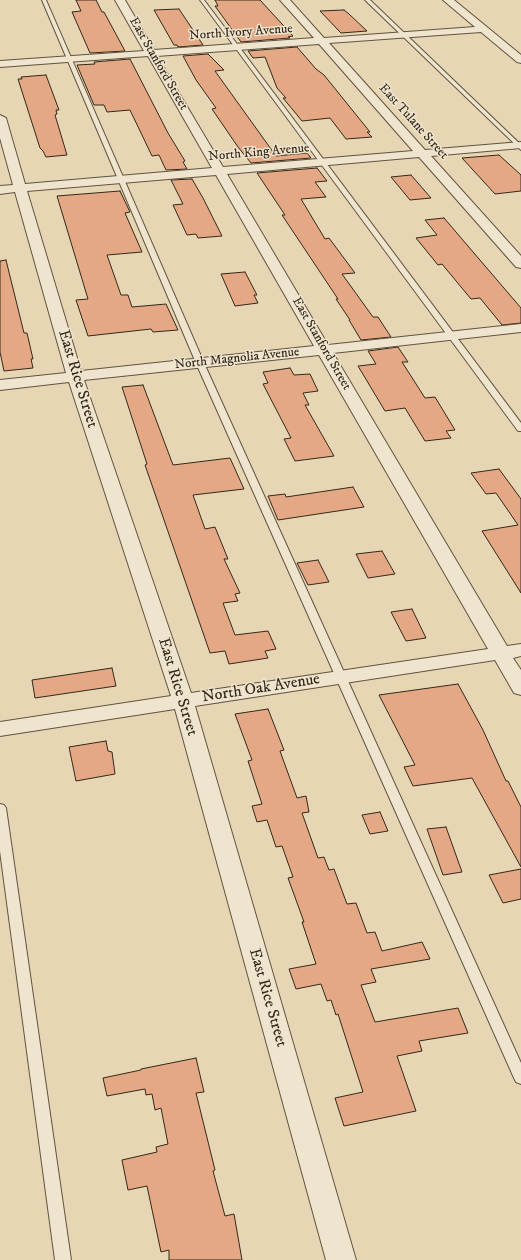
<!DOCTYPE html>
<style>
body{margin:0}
canvas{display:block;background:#e7d6b4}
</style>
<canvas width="521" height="1260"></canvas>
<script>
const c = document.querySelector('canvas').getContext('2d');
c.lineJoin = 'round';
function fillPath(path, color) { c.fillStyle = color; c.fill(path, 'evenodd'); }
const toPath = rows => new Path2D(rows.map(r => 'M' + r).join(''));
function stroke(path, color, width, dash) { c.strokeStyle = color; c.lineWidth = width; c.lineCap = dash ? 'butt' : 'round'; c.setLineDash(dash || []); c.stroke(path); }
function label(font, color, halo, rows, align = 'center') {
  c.font = font + ' "IM FELL DW Pica",serif'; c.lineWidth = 3; c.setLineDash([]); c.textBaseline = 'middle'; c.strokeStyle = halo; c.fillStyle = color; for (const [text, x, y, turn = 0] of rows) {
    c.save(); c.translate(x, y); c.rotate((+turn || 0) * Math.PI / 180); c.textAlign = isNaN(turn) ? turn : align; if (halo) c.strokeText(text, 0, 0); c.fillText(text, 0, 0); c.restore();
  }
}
const building = toPath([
 [76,0,96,0,102,12,104,12,125,51,90,53,72,12,81,11,76,0],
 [215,0,260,0,293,36,288,37,290,38,241,42,215,6,218,6,215,0],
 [179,9,203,45,178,47,177,45,174,45,154,10,179,9],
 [344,10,349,14,367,31,341,33,320,11,344,10],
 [297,47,316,69,324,75,370,132,367,132,372,137,346,139,330,118,302,121,283,98,286,98,277,88,265,57,253,58,248,51,297,47],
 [208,54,224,70,215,71,276,156,307,153,311,158,251,163,238,147,212,109,216,108,196,80,183,56,208,54],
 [130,59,168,133,185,161,183,162,187,169,166,170,159,155,152,156,130,110,107,112,104,105,94,105,77,65,95,64,94,62,130,59],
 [46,75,59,110,56,110,57,114,55,115,67,155,46,157,43,151,40,148,18,79,22,79,21,77,46,75],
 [499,155,521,175,521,191,495,194,462,158,499,155],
 [317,168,327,181,315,182,326,197,301,199,325,239,329,238,355,273,342,274,373,317,378,317,391,337,361,340,349,320,350,320,336,299,338,299,282,215,285,215,257,173,317,168],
 [411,175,431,198,410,200,391,177,411,175],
 [192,179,203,198,222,236,198,238,196,234,187,235,173,205,183,204,171,180,192,179],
 [120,191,130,212,125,213,142,252,107,255,121,295,128,295,132,307,166,304,178,330,153,332,151,329,88,336,76,300,88,299,57,196,120,191],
 [444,218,521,308,521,323,502,325,480,298,471,299,442,264,438,265,416,238,437,235,425,220,444,218],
 [6,260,24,333,27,333,33,359,31,359,33,368,4,371,0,352,0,261,6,260],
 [245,272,257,295,254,295,258,303,235,306,221,274,245,272],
 [398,347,408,362,402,362,425,398,435,397,455,430,446,431,451,438,425,441,405,408,385,411,358,366,376,364,368,351,398,347],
 [290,368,294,375,310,374,318,391,303,393,309,405,305,405,334,456,295,461,284,439,291,438,263,384,268,383,263,372,290,368],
 [143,385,173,465,230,458,244,489,193,495,205,529,215,527,228,559,224,559,240,593,235,594,238,601,223,603,235,635,268,631,276,649,265,651,268,658,229,664,225,651,210,653,145,465,147,464,122,387,143,385],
 [499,469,521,499,521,593,482,531,518,525,496,493,486,494,471,473,499,469],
 [353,487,364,507,278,520,268,496,285,494,286,497,353,487],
 [382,551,395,574,368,578,356,554,382,551],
 [318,560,329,582,308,585,297,563,318,560],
 [412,609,426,638,406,641,391,612,412,609],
 [112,668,116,686,35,698,32,680,112,668],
 [458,684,483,730,506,781,508,781,521,807,521,867,472,778,413,786,404,767,415,765,379,695,458,684],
 [268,709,284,750,280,751,297,798,306,796,309,812,302,813,318,858,324,857,329,870,334,869,347,904,356,903,367,933,375,932,382,951,422,942,430,959,371,969,376,982,361,985,375,1022,458,1008,468,1033,419,1041,422,1051,397,1056,416,1111,344,1126,335,1098,363,1092,338,1014,336,1015,331,1000,327,1001,321,984,296,989,289,969,316,964,302,922,304,922,288,878,293,877,282,846,276,847,267,820,257,822,252,806,262,804,248,761,252,760,235,714,268,709],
 [106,741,108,751,112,752,115,774,76,781,69,747,106,741],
 [380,812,388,831,370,834,362,815,380,812],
 [446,827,462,872,443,875,427,829,446,827],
 [521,869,521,899,503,903,489,875,521,869],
 [196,1058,204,1092,196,1093,215,1170,213,1171,225,1216,234,1214,242,1260,169,1260,169,1250,161,1252,147,1186,128,1190,122,1160,157,1152,156,1147,168,1144,161,1108,155,1110,152,1094,146,1095,145,1089,107,1096,103,1078,141,1070,141,1069,196,1058]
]);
fillPath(building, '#e4a885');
stroke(building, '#34281a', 1);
const service = toPath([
 [42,0,46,0,204,363,521,1063,521,1084,516,1082,514,1078,196,363,42,0],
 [200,0,204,0,521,423,521,431,518,431,200,0],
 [365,0,370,0,521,145,521,150,365,0],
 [0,804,4,805,6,808,71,1260,55,1260,0,851,0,804]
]);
const minor = toPath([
 [115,0,125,0,154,50,314,38,280,0,290,0,324,38,475,27,443,0,454,0,521,55,521,63,517,62,481,32,329,43,425,150,521,142,521,148,431,156,521,256,521,268,516,267,419,157,227,174,328,345,521,324,521,332,333,353,507,646,521,644,521,656,513,658,521,670,521,695,514,693,495,660,195,706,356,1260,326,1260,175,709,0,736,0,722,171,696,69,382,0,390,0,380,66,373,15,192,0,194,0,186,13,185,0,138,0,115,6,118,25,184,212,168,148,56,0,67,0,61,144,51,115,0],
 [319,44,413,151,223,167,157,56,319,44],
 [216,175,314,346,81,371,27,191,216,175],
 [319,355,488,649,191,693,84,380,319,355]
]);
stroke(service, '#615440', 2);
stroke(minor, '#615440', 2);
fillPath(service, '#efe4ce');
fillPath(minor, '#efe4ce');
label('13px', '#34281a', '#efe4ce', [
 ["North Ivory Avenue",241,33,-4],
 ["East Stanford Street",158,64,60],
 ["East Tulane Street",413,122,48],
 ["North King Avenue",259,153,-5],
 ["East Stanford Street",321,344,60],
 ["North Magnolia Avenue",237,359,-6]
]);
label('16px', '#34281a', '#efe4ce', [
 ["East Rice Street",77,379,73],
 ["East Rice Street",177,687,73],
 ["North Oak Avenue",261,689,-9],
 ["East Rice Street",267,998,74]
]);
</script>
